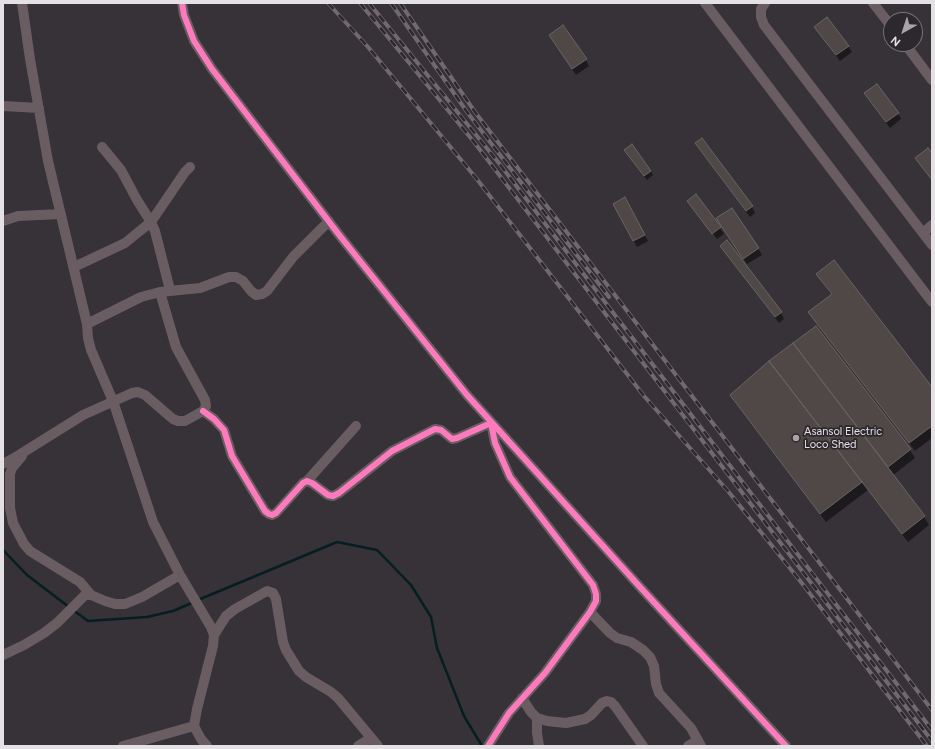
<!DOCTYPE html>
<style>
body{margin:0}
#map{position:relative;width:935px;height:749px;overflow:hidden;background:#363237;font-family:Figtree,sans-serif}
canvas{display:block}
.frame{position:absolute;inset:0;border:4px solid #e4e1e5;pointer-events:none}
.north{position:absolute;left:883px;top:12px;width:40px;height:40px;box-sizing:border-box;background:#2d272e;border:1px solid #767177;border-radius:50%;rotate:219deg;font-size:11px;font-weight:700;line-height:16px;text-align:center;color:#e4e1e5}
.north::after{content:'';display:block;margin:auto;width:14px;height:18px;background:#a7a4a8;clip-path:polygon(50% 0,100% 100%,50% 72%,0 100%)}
</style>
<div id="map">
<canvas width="935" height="749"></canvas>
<div class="frame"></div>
<div class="north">N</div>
</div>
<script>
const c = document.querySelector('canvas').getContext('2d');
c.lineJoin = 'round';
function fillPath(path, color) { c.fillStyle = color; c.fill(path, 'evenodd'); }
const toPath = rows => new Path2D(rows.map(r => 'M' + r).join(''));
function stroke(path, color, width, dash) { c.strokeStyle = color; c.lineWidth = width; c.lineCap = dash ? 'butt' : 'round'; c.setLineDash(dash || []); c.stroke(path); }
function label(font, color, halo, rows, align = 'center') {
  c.font = font + ' Figtree,sans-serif'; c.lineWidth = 3.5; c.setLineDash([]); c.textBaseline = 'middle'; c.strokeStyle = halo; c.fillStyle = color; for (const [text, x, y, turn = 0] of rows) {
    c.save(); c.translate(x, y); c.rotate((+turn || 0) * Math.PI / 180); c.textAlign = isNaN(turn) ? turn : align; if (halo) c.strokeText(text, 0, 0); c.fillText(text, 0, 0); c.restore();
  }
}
fillPath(toPath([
 [819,33,848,46,852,52,840,61],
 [554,42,586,60,589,66,576,75],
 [865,94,898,113,901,119,890,128],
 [696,144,752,207,755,213,750,217],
 [628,154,651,171,653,175,647,180],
 [696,196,724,234,717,239,692,207],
 [625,199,648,241,637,247,614,204],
 [721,225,758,248,762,255,747,264],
 [725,252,781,313,784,319,779,323],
 [817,274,932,389,932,438,915,451,815,321,810,312,832,295],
 [816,327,910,450,915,458,893,475,924,517,929,525,908,542,868,490,826,522,736,403,731,395,770,362]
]), '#0007');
stroke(toPath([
 [3,550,27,575,69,607],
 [198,600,337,542,377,550,411,585,431,617,437,648,464,716,482,746],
 [73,610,88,621,147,617,173,611,194,602]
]), '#061e21', 2.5);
const building = toPath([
 [827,17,849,46,836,55,814,27,827,17],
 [563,25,587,59,572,69,549,35,563,25],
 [877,84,899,113,886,122,864,93,877,84],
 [702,138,753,206,746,211,695,143,702,138],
 [632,144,651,171,644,176,624,150,632,144],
 [928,148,932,153,932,180,915,158,928,148],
 [696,194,721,227,712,234,687,201,696,194],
 [625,197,645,235,633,241,613,204,625,197],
 [732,208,759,248,743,259,716,218,732,208],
 [727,240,782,312,775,317,720,246,727,240],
 [834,260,932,387,932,426,909,443,808,312,832,294,816,274,834,260],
 [816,326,911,449,888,467,793,343,816,326],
 [793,343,925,516,902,534,769,361,793,343],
 [769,361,862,482,820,514,730,395,769,361]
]);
fillPath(building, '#504846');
stroke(building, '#686566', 1);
stroke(toPath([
 [22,3,30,59,48,161,87,324,88,338,91,350,113,401,153,522,180,575,211,627,214,635,213,646,197,709,194,726,201,739,207,746],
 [182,3,184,15,194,41,212,69,340,236,467,395,640,587,786,746],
 [705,3,932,302],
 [765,3,761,9,761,17,764,25,932,245],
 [873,3,891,26],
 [905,44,932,80],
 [3,106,39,108],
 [102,147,121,170,137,200,151,222,155,231,170,290],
 [3,221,18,216,60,214],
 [923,233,932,225],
 [74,267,125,243,136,234,151,222,185,172,190,167],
 [87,324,141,297,160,292,200,288,229,277,236,277,243,281,251,291,256,295,262,294,267,291,293,257,329,221],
 [203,411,214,419,224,430,232,456,265,511,269,514,272,515,276,513,303,483,307,481,312,483,328,495,333,496,339,493,392,451,431,431,435,429,441,430,452,439,457,438,491,423,495,443,510,477,593,585,596,594,596,601,590,612,545,673,509,713,488,746],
 [22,456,12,468,10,474,10,508,13,523,24,544,30,551,80,582,91,595],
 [3,464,19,455,83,415,132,393,138,392,145,395,173,419,178,421,185,421,203,411,206,406,205,400,176,347,160,292],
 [307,481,356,426],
 [590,612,610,633,617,638,631,642,643,650,650,657,654,666,656,684,659,693,691,728,701,746],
 [214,635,226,616,235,609,267,591,273,593,276,599,283,642,286,650,299,671,306,677,331,692,338,698,378,746],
 [3,655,24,645,44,633,57,623,85,595,91,595,105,601,115,604,125,604,142,597,180,575],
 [522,698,531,712,537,718,547,721,566,723,585,719,591,715,602,703,607,701,611,702,615,706,643,746],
 [537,718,537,733,539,746],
 [123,746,194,726],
 [358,746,371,738],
 [688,746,698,740]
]), '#695d62', 10);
const rail = toPath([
 [328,3,368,47,476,178,644,396,728,491,801,582,927,746],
 [360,3,474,142,932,741],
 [369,3,498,162,932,730],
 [391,3,467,112,609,297],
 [400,3,475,112,932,710]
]);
stroke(rail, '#71696d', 4);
stroke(rail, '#2d272e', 2.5, [8]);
stroke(toPath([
 [182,3,184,15,194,41,212,69,340,236,467,395,640,587,786,746],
 [203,411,214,419,224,430,232,456,265,511,269,514,272,515,276,513,303,483,307,481,312,483,328,495,333,496,339,493,392,451,431,431,435,429,441,430,452,439,457,438,491,423,495,443,510,477,593,585,596,594,596,601,590,612,545,673,509,713,488,746]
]), '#fd7abc', 6);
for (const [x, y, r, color] of [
 [796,438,4,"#a7a4a8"]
]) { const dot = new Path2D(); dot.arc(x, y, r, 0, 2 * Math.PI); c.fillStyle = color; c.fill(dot); stroke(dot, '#2d272e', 1.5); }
label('11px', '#e4e1e5', '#2d272e', [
 ["Asansol Electric",804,432],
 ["Loco Shed",804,445]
], 'left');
</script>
